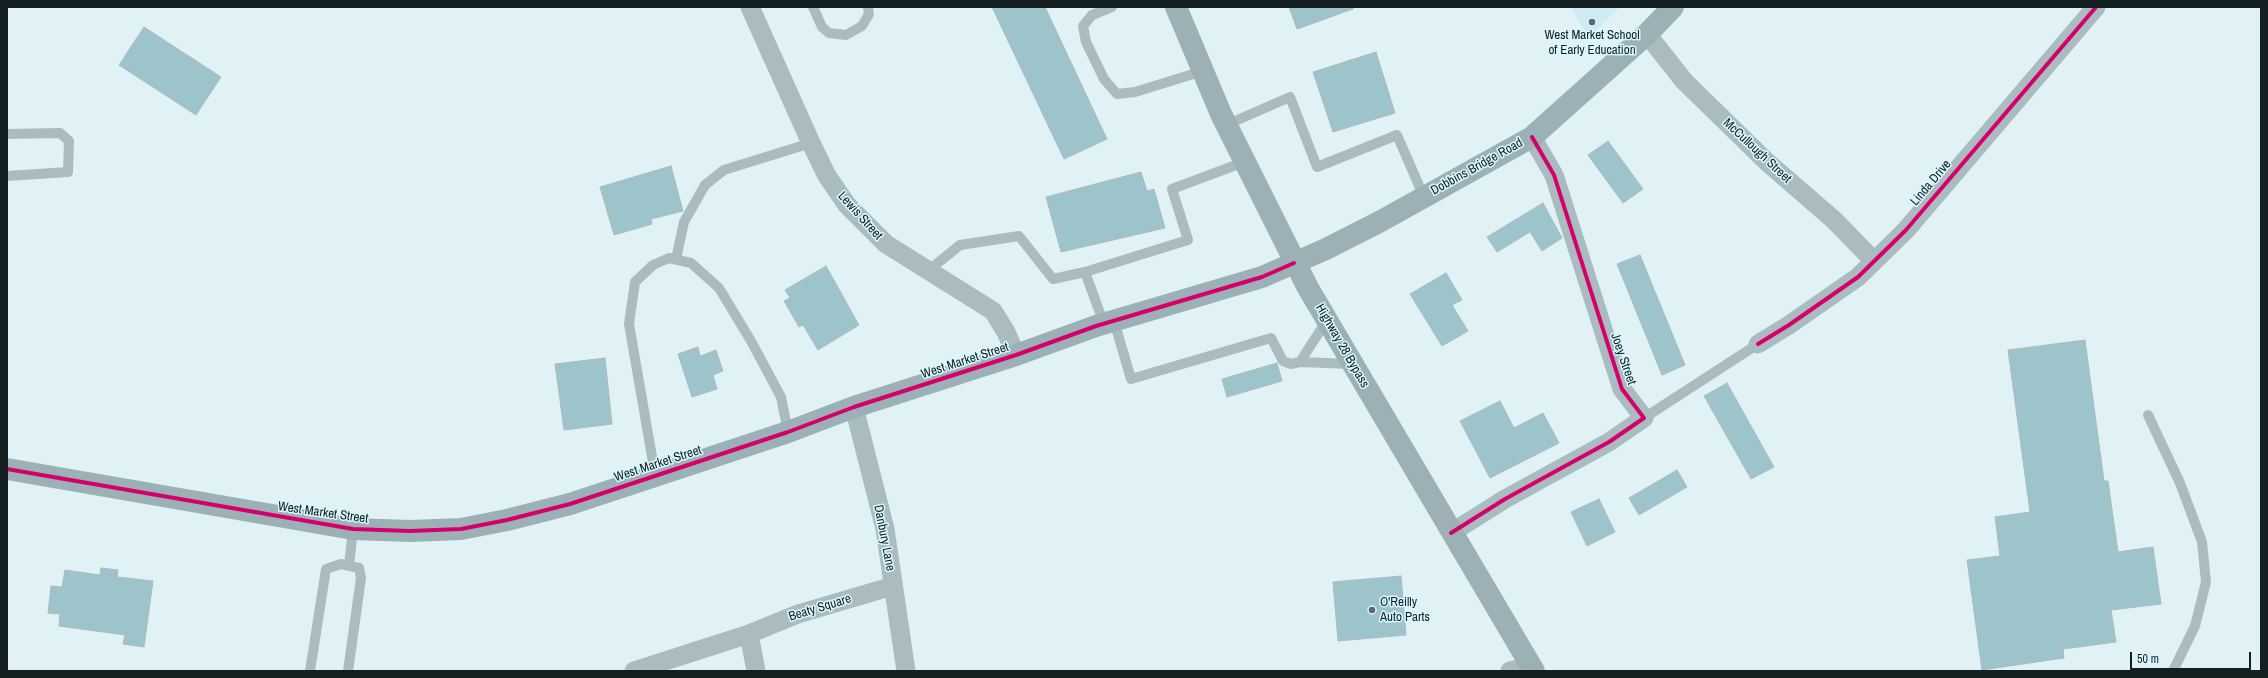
<!DOCTYPE html>
<style>
body{margin:0}
#map{position:relative;width:2268px;height:678px;overflow:hidden;background:#e1f2f6;font-family:"Archivo Narrow",sans-serif}
canvas{display:block}
.frame{position:absolute;inset:0;border:8px solid #141f22;pointer-events:none}
.scale{position:absolute;left:2130px;top:652px;width:121px;height:18px;box-sizing:border-box;border:2px solid #141f22;border-top:0;padding-left:5px;font-size:12px;line-height:14px;white-space:nowrap;color:#141f22;-webkit-text-stroke:3px #d8f7ff;paint-order:stroke}
</style>
<div id="map">
<canvas width="2268" height="678"></canvas>
<div class="frame"></div>
<div class="scale">50 m</div>
</div>
<script>
const c = document.querySelector('canvas').getContext('2d');
c.lineJoin = 'round';
function fillPath(path, color) { c.fillStyle = color; c.fill(path, 'evenodd'); }
const toPath = rows => new Path2D(rows.map(r => 'M' + r).join(''));
function stroke(path, color, width, dash) { c.strokeStyle = color; c.lineWidth = width; c.lineCap = dash ? 'butt' : 'round'; c.setLineDash(dash || []); c.stroke(path); }
function label(font, color, halo, rows, align = 'center') {
  c.font = font + ' "Archivo Narrow",sans-serif'; c.lineWidth = 3; c.setLineDash([]); c.textBaseline = 'middle'; c.strokeStyle = halo; c.fillStyle = color; for (const [text, x, y, turn = 0] of rows) {
    c.save(); c.translate(x, y); c.rotate((+turn || 0) * Math.PI / 180); c.textAlign = isNaN(turn) ? turn : align; if (halo) c.strokeText(text, 0, 0); c.fillText(text, 0, 0); c.restore();
  }
}
fillPath(toPath([
 [1570,7,1620,7,1589,37]
]), '#cdebf2');
const building = toPath([
 [992,7,1045,7,1107,139,1064,159,992,7],
 [1289,7,1353,7,1353,9,1297,29,1289,7],
 [144,27,221,77,196,115,119,65,144,27],
 [1376,52,1395,113,1333,132,1313,72,1376,52],
 [1608,141,1643,189,1623,203,1588,155,1608,141],
 [671,166,683,211,651,219,652,224,614,235,600,187,671,166],
 [1141,172,1147,191,1154,189,1165,228,1061,252,1046,197,1141,172],
 [1543,203,1562,238,1542,251,1530,232,1497,252,1487,237,1543,203],
 [1640,255,1685,365,1662,375,1617,264,1640,255],
 [826,266,859,325,818,350,803,325,799,327,784,301,790,298,785,290,826,266],
 [1446,273,1462,300,1452,305,1468,331,1442,346,1410,294,1446,273],
 [2085,340,2104,481,2108,481,2118,552,2153,547,2161,604,2111,610,2116,642,2063,649,2064,658,1982,670,1967,560,2000,556,1995,517,2030,512,2008,350,2085,340],
 [698,347,700,356,716,350,723,371,713,375,717,389,692,397,678,354,698,347],
 [605,358,612,424,564,430,555,364,605,358],
 [1277,363,1282,381,1227,397,1222,379,1277,363],
 [1727,383,1774,467,1751,479,1704,396,1727,383],
 [1500,401,1514,428,1543,413,1559,443,1490,478,1460,421,1500,401],
 [1677,470,1687,487,1639,515,1629,498,1677,470],
 [1599,499,1615,532,1587,546,1571,512,1599,499],
 [101,568,118,570,117,577,153,581,144,647,123,644,125,635,59,626,60,614,48,613,51,586,62,587,65,570,100,575,101,568],
 [1401,576,1406,635,1338,641,1333,582,1401,576]
]);
fillPath(building, '#9ec4cb');
stroke(building, '#adbabd', 1);
stroke(toPath([
 [813,7,822,27,829,33,846,35,862,26,869,14,868,7],
 [1112,7,1092,15,1083,26,1086,42,1104,79,1117,94,1135,92,1203,71],
 [1226,125,1290,97,1317,167,1397,135,1424,197],
 [7,134,60,133,69,141,68,172,7,176],
 [676,259,684,222,705,185,724,170,811,143],
 [929,270,960,245,1019,236,1053,279,1085,272],
 [1114,321,1131,379,1271,338,1283,361,1291,364,1300,362,1352,364],
 [1104,324,1085,272,1188,240,1172,189,1244,162],
 [1300,362,1327,320],
 [2148,415,2180,483,2202,542,2206,582,2195,626,2173,671],
 [1644,418,1758,344],
 [655,474,629,324,635,282,653,265,669,258,691,263,719,288,751,341,781,397,788,432],
 [349,566,353,529],
 [310,671,326,569,341,564,359,568,361,578,348,671]
]), '#abbcc1', 10);
stroke(toPath([
 [750,7,811,143,827,176,847,205,886,244,993,311,1006,332,1016,355],
 [1647,34,1684,81,1767,162,1834,220,1874,261],
 [1758,344,1789,325,1858,277,1906,230,2096,7],
 [854,407,885,529,906,671],
 [1451,533,1505,499,1609,442,1644,418,1622,389,1554,175,1532,137],
 [749,634,756,671],
 [634,671,749,634,798,614,893,586],
 [1510,671,1531,666]
]), '#abbcc1', 19);
stroke(toPath([
 [7,469,353,529,410,531,461,529,507,520,570,504,788,432,854,407,1016,355,1096,326,1262,277,1326,249,1381,221,1532,137,1647,34,1673,7]
]), '#9bb1b6', 22);
stroke(toPath([
 [1176,7,1221,114,1308,288,1534,671]
]), '#9cb1b5', 22);
stroke(toPath([
 [1758,344,1789,325,1858,277,1906,230,2096,7],
 [7,469,353,529,410,531,461,529,507,520,570,504,788,432,854,407,1016,355,1096,326,1262,277,1294,263],
 [1451,533,1505,499,1609,442,1644,418,1622,389,1554,175,1532,137]
]), '#d6006c', 4);
for (const [x, y, r, color] of [
 [1592,22,4,"#5c696c"],
 [1372,610,4,"#5c696c"]
]) { const dot = new Path2D(); dot.arc(x, y, r, 0, 2 * Math.PI); c.fillStyle = color; c.fill(dot); stroke(dot, '#d8f7ff', 1.5); }
label('13px', '#141f22', '#d8f7ff', [
 ["West Market School",1592,36],
 ["of Early Education",1592,51],
 ["O'Reilly",1380,603,"left"],
 ["Auto Parts",1380,618,"left"]
]);
label('13px', '#141f22', '#d8f7ff', [
 ["McCullough Street",1757,151,43],
 ["Dobbins Bridge Road",1477,167,-29],
 ["Linda Drive",1931,183,-50],
 ["Lewis Street",860,216,48],
 ["Highway 28 Bypass",1342,346,60],
 ["Joey Street",1623,359,71],
 ["West Market Street",965,361,-18],
 ["West Market Street",658,464,-18],
 ["West Market Street",323,513,8],
 ["Danbury Lane",884,538,79],
 ["Beaty Square",820,608,-17]
]);
</script>
